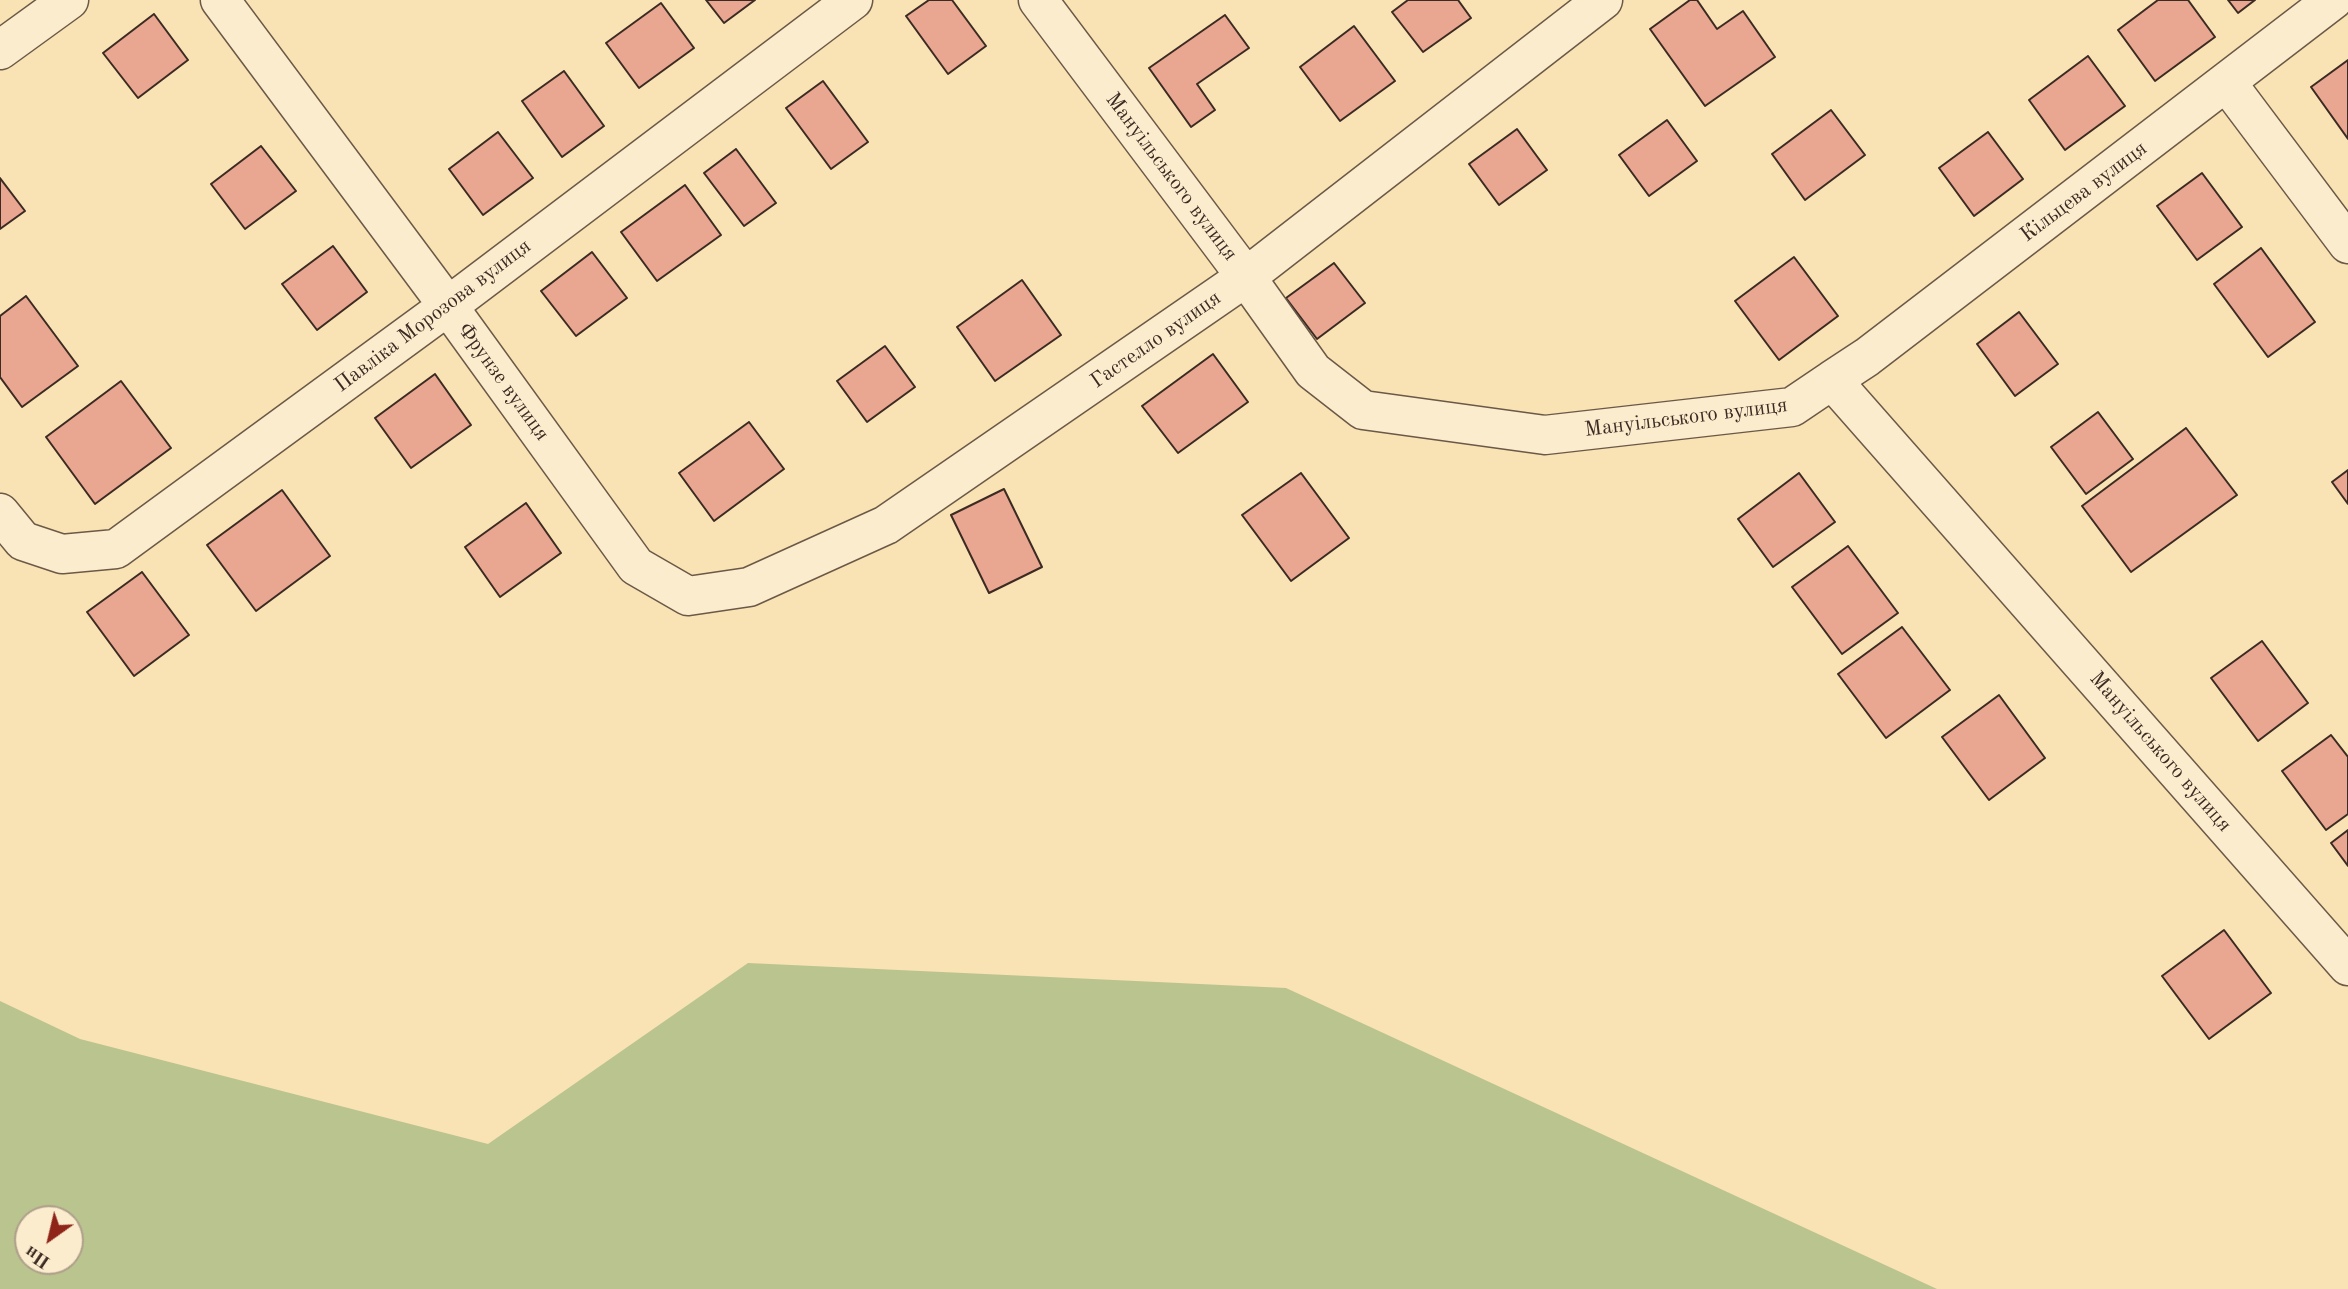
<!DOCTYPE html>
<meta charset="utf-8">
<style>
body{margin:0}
#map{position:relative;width:2348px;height:1289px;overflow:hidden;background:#f9e2b3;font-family:"Old Standard TT",serif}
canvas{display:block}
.north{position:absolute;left:14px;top:1205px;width:70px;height:70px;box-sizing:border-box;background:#fbecce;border:2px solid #ae9f8a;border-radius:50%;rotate:214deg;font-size:19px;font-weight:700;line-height:28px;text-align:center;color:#3b2b23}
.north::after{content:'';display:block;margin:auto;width:24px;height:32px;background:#8f2418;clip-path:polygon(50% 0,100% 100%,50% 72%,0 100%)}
</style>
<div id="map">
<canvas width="2348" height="1289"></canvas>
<div class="north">Пн</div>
</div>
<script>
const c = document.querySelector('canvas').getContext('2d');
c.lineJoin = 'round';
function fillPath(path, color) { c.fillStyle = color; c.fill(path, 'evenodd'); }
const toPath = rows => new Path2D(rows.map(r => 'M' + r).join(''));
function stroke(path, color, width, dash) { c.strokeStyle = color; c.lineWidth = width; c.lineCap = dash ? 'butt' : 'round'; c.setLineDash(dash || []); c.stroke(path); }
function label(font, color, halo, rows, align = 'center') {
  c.font = font + ' "Old Standard TT",serif'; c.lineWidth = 5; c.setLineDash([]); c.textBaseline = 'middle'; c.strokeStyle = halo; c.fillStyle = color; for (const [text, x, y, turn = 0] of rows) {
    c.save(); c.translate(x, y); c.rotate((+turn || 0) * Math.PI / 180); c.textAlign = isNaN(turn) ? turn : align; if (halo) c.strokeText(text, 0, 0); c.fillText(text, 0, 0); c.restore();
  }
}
fillPath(toPath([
 [748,963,1286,988,1937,1289,0,1289,0,1001,80,1039,488,1144],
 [70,1219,70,1261,28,1261,28,1219]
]), '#bac48f');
const building = toPath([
 [706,0,755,0,724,23,706,0],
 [929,0,952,0,986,46,948,74,906,16,929,0],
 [1408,0,1458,0,1471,18,1423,52,1392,12,1408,0],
 [1690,0,1697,0,1717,29,1743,11,1775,57,1705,106,1650,29,1690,0],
 [2158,0,2188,0,2215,37,2155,81,2118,30,2158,0],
 [2228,0,2255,0,2238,13,2228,0],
 [661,3,694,48,639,88,606,43,661,3],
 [154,14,188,60,138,98,103,53,154,14],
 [1225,15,1249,48,1197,84,1215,110,1191,127,1149,68,1225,15],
 [1354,26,1395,81,1340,121,1300,67,1354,26],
 [2088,56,2125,106,2065,150,2029,100,2088,56],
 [2348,60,2348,139,2311,87,2348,60],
 [564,71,604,126,562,157,522,101,564,71],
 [823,81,868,142,831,169,786,108,823,81],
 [1831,110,1865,155,1805,200,1772,154,1831,110],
 [1667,120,1697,161,1649,196,1619,155,1667,120],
 [1517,129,1547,170,1499,205,1469,164,1517,129],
 [498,132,533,178,483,215,449,169,498,132],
 [1988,132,2023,179,1974,216,1939,168,1988,132],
 [261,146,296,191,245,229,211,184,261,146],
 [736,149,776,203,744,226,704,173,736,149],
 [2202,173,2242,227,2197,260,2157,206,2202,173],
 [0,178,25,211,0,229,0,178],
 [685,185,721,235,657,281,621,232,685,185],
 [333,246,367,292,317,330,282,284,333,246],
 [2261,248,2315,322,2268,357,2214,284,2261,248],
 [592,252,627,298,576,336,541,291,592,252],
 [1794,257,1838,316,1779,360,1735,301,1794,257],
 [1334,263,1365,303,1317,339,1286,298,1334,263],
 [1022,280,1061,335,995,381,957,327,1022,280],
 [26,296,78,366,22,407,0,377,0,316,26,296],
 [2019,312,2058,364,2015,396,1977,344,2019,312],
 [885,346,915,387,867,422,837,381,885,346],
 [1213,354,1248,402,1178,453,1142,406,1213,354],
 [435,374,471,425,411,468,375,418,435,374],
 [121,381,171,448,95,504,46,437,121,381],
 [2098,412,2133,459,2086,494,2051,447,2098,412],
 [749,422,784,469,714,521,679,473,749,422],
 [2186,428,2237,495,2131,572,2082,506,2186,428],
 [2348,470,2348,504,2332,482,2348,470],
 [1301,473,1349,538,1291,581,1242,515,1301,473],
 [1799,473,1835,522,1773,567,1738,519,1799,473],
 [1004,489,1042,567,989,593,951,515,1004,489],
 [282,490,330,556,256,611,207,545,282,490],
 [526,503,561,553,500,597,465,547,526,503],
 [1848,546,1898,613,1842,654,1792,587,1848,546],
 [142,572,189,635,134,676,87,612,142,572],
 [1902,627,1950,690,1886,738,1838,674,1902,627],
 [2262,641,2308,703,2258,741,2211,678,2262,641],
 [1999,695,2045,758,1989,800,1942,737,1999,695],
 [2331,735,2348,757,2348,814,2326,830,2282,771,2331,735],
 [2348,830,2348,866,2331,843,2348,830],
 [2224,930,2271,993,2209,1039,2162,976,2224,930]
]);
fillPath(building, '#e9a690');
stroke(building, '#3b2b23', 2);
const street = toPath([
 [220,0,448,306,636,566,688,596,749,587,886,525,1246,277,1603,0],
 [1038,0,1246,277,1313,371,1363,410,1545,435,1792,407,1832,380,2348,966],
 [0,50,69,0],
 [2227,83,2348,244],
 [1832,380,1867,357,2333,0],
 [0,513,23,541,62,554,116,549,448,306,853,0]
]);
stroke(street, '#6a5947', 41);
stroke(street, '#fbecce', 38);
label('21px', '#3b2b23', '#fbecce', [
 ["Мануільського вулиця",1171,177,53],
 ["Кільцева вулиця",2084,192,-37],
 ["Павліка Морозова вулиця",433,316,-37],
 ["Гастелло вулиця",1156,340,-35],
 ["Фрунзе вулиця",503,382,54],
 ["Мануільського вулиця",1686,418,-7],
 ["Мануільського вулиця",2160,752,49]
]);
</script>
